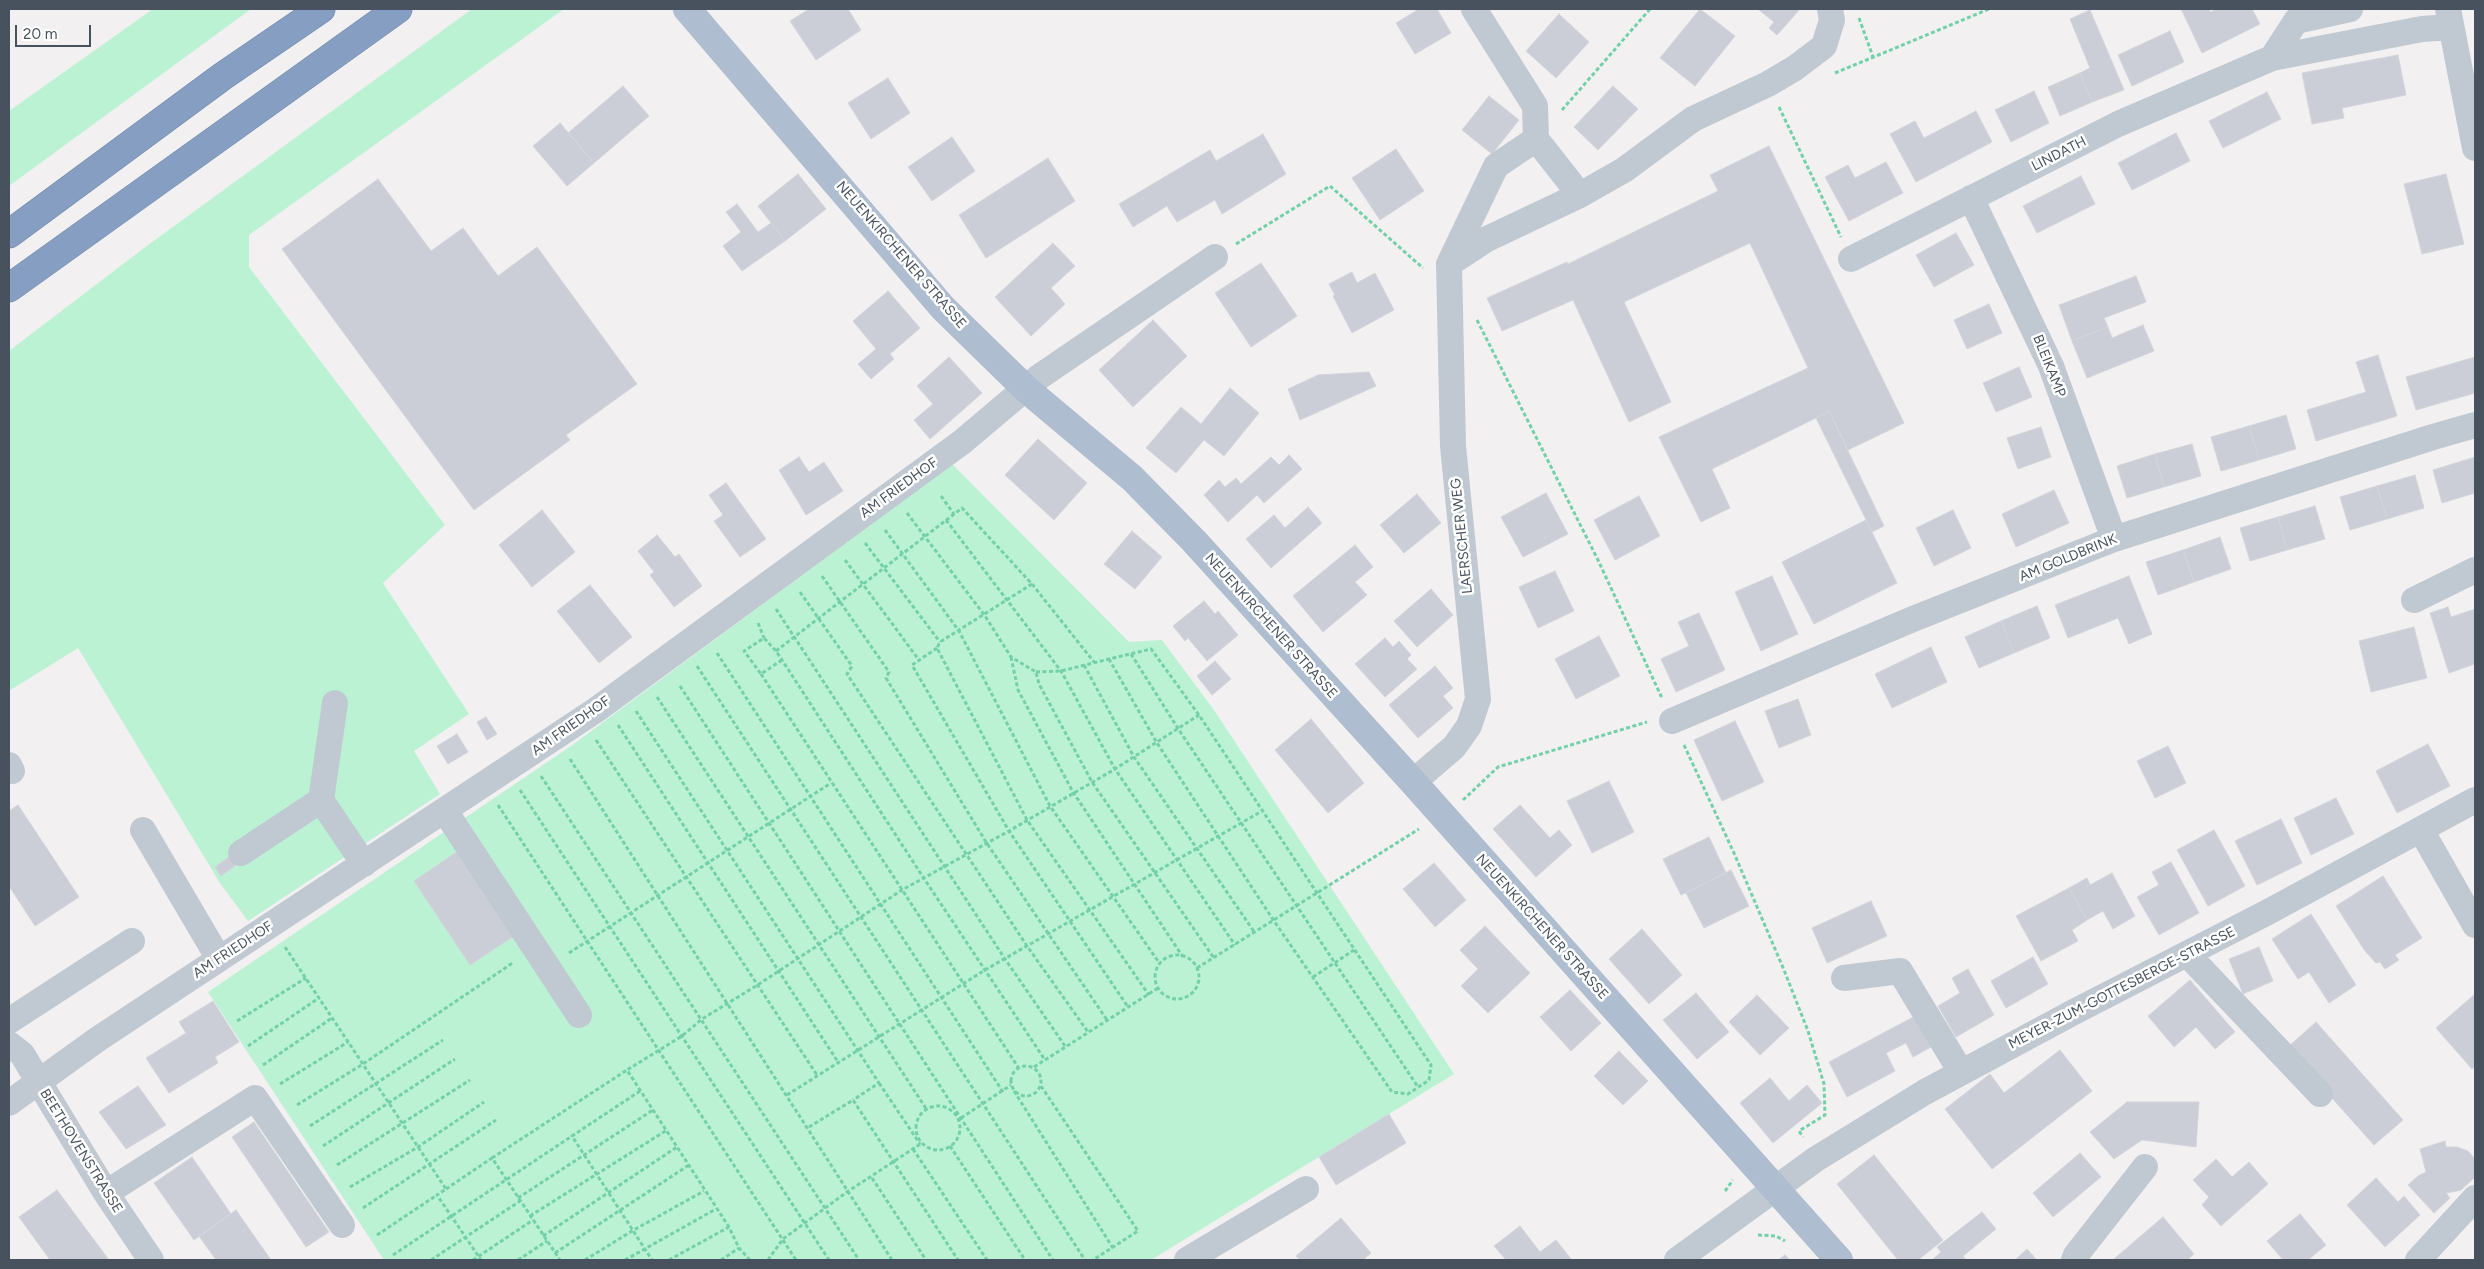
<!DOCTYPE html>
<style>
body{margin:0}
#map{position:relative;width:2484px;height:1269px;overflow:hidden;background:#f2f0f0;font-family:Figtree,sans-serif}
canvas{display:block}
.frame{position:absolute;inset:0;border:10px solid #47525e;pointer-events:none}
.scale{position:absolute;left:15px;top:25px;width:76px;height:22px;box-sizing:border-box;border:2px solid #47525e;border-top:0;padding-left:6px;font-size:15px;line-height:18px;white-space:nowrap;color:#47525e;-webkit-text-stroke:4px #fff;paint-order:stroke}
</style>
<div id="map">
<canvas width="2484" height="1269"></canvas>
<div class="frame"></div>
<div class="scale">20 m</div>
</div>
<script>
const c = document.querySelector('canvas').getContext('2d');
c.lineJoin = 'round';
function fillPath(path, color) { c.fillStyle = color; c.fill(path, 'evenodd'); }
const toPath = rows => new Path2D(rows.map(r => 'M' + r).join(''));
function stroke(path, color, width, dash) { c.strokeStyle = color; c.lineWidth = width; c.lineCap = dash ? 'butt' : 'round'; c.setLineDash(dash || []); c.stroke(path); }
function label(font, color, halo, rows, align = 'center') {
  c.font = font + ' Figtree,sans-serif'; c.lineWidth = 5; c.setLineDash([]); c.textBaseline = 'middle'; c.strokeStyle = halo; c.fillStyle = color; for (const [text, x, y, turn = 0] of rows) {
    c.save(); c.translate(x, y); c.rotate((+turn || 0) * Math.PI / 180); c.textAlign = isNaN(turn) ? turn : align; if (halo) c.strokeText(text, 0, 0); c.fillText(text, 0, 0); c.restore();
  }
}
fillPath(toPath([
 [153,9,251,9,9,186,9,111],
 [472,9,564,9,249,235,249,267,445,525,383,583,469,714,414,751,440,794,248,921,220,883,78,648,9,691,9,351,144,248],
 [952,464,1129,642,1162,640,1214,710,1454,1074,1151,1260,384,1260,208,992,571,746]
]), '#bcf2d4');
const building = toPath([
 [809,9,848,9,861,30,816,60,790,21,809,9],
 [1419,9,1437,9,1451,33,1415,54,1396,23,1419,9],
 [1700,9,1735,36,1695,86,1660,58,1700,9],
 [1758,9,1800,9,1777,35,1769,28,1774,22,1758,9],
 [2181,9,2209,9,2210,12,2218,9,2252,9,2260,24,2202,53,2181,9],
 [2090,10,2124,90,2092,102,2080,73,2090,68,2070,19,2090,10],
 [1559,14,1589,42,1556,78,1526,51,1559,14],
 [2170,31,2184,62,2132,86,2118,55,2170,31],
 [2398,55,2406,95,2342,108,2344,118,2312,124,2302,73,2398,55],
 [2080,73,2092,102,2060,116,2048,87,2080,73],
 [888,78,910,113,871,139,848,103,888,78],
 [623,86,649,116,594,163,568,133,623,86],
 [1613,86,1638,109,1598,150,1574,127,1613,86],
 [2034,91,2049,123,2011,142,1995,110,2034,91],
 [2267,92,2281,119,2223,148,2209,121,2267,92],
 [1489,96,1519,120,1492,154,1462,130,1489,96],
 [1976,111,1992,142,1916,182,1890,134,1915,121,1924,138,1976,111],
 [560,123,594,163,567,186,533,146,560,123],
 [2176,133,2190,161,2132,190,2118,163,2176,133],
 [1263,134,1286,174,1222,214,1215,200,1177,222,1167,206,1133,227,1119,204,1210,150,1216,161,1263,134],
 [952,137,975,171,932,201,908,167,952,137],
 [1769,146,1904,423,1848,450,1829,411,1816,418,1712,469,1730,508,1701,522,1659,437,1808,368,1750,243,1624,302,1671,402,1629,422,1573,300,1502,331,1487,298,1567,262,1568,264,1718,191,1710,175,1769,146],
 [1396,149,1424,191,1380,220,1352,178,1396,149],
 [1048,158,1075,201,986,258,959,215,1048,158],
 [1886,162,1903,193,1849,221,1825,177,1848,165,1855,178,1886,162],
 [798,174,826,209,785,241,758,206,798,174],
 [2446,174,2464,244,2422,254,2404,184,2446,174],
 [2081,176,2095,204,2037,233,2023,206,2081,176],
 [378,179,431,251,463,228,498,276,537,247,637,384,566,435,570,440,474,510,282,249,378,179],
 [737,204,758,232,771,223,785,241,742,271,723,246,741,232,726,212,737,204],
 [1956,233,1974,265,1934,287,1916,255,1956,233],
 [1053,243,1075,266,1051,288,1065,304,1031,336,995,297,1053,243],
 [1261,263,1297,316,1251,347,1215,293,1261,263],
 [1352,272,1357,283,1375,273,1394,310,1352,333,1333,296,1335,295,1329,284,1352,272],
 [2136,276,2146,302,2104,318,2108,327,2072,341,2059,305,2136,276],
 [888,291,920,328,890,354,894,359,871,379,858,364,876,349,853,321,888,291],
 [1989,304,2002,333,1967,349,1954,320,1989,304],
 [1153,320,1187,356,1133,407,1099,370,1153,320],
 [2143,325,2154,351,2087,378,2072,341,2108,327,2112,338,2143,325],
 [2378,355,2397,416,2316,441,2307,410,2366,392,2356,362,2378,355],
 [949,357,982,393,930,439,914,420,933,404,917,386,949,357],
 [2475,357,2475,393,2416,410,2406,377,2475,357],
 [2019,367,2032,397,1996,412,1983,383,2019,367],
 [1369,372,1376,386,1300,420,1288,389,1318,375,1369,372],
 [1230,388,1259,413,1224,456,1204,440,1176,473,1146,448,1181,407,1201,424,1230,388],
 [1829,411,1884,526,1872,532,1816,418,1829,411],
 [2286,415,2296,449,2259,460,2249,426,2286,415],
 [2249,426,2259,460,2221,471,2211,437,2249,426],
 [2041,427,2051,457,2018,469,2007,438,2041,427],
 [1038,439,1087,483,1054,520,1005,475,1038,439],
 [2192,444,2201,476,2164,487,2155,454,2192,444],
 [2155,454,2164,487,2127,498,2117,466,2155,454],
 [1289,455,1302,469,1264,503,1257,495,1228,522,1204,495,1219,480,1225,487,1236,478,1241,484,1271,457,1279,465,1289,455],
 [799,457,809,472,824,462,843,491,806,515,779,470,799,457],
 [2475,457,2475,493,2442,503,2433,470,2475,457],
 [2415,475,2424,508,2387,519,2377,486,2415,475],
 [726,483,766,539,740,557,714,521,723,515,709,495,726,483],
 [2377,486,2387,519,2350,530,2340,497,2377,486],
 [2054,490,2069,523,2016,547,2002,514,2054,490],
 [1546,493,1568,534,1523,557,1501,517,1546,493],
 [1417,494,1441,523,1404,553,1380,525,1417,494],
 [1639,496,1660,536,1615,560,1594,520,1639,496],
 [2315,506,2325,539,2287,550,2278,517,2315,506],
 [1308,507,1322,523,1271,568,1246,539,1274,515,1285,528,1308,507],
 [542,510,575,552,532,587,499,545,542,510],
 [1953,510,1971,548,1934,566,1916,528,1953,510],
 [2278,517,2287,550,2250,561,2240,528,2278,517],
 [1866,520,1897,583,1814,624,1782,562,1866,520],
 [1132,531,1162,557,1135,589,1104,564,1132,531],
 [657,535,675,557,679,554,702,586,674,607,650,575,654,572,638,551,657,535],
 [2220,537,2231,569,2194,582,2183,550,2220,537],
 [1355,545,1373,567,1355,582,1367,595,1323,632,1293,596,1355,545],
 [2183,550,2194,582,2158,595,2146,562,2183,550],
 [1555,571,1574,611,1538,628,1519,587,1555,571],
 [1772,576,1798,634,1761,651,1735,592,1772,576],
 [2129,576,2152,634,2129,644,2118,618,2068,638,2055,605,2129,576],
 [590,585,632,637,599,663,557,611,590,585],
 [1431,589,1453,615,1417,647,1394,621,1431,589],
 [1204,601,1215,614,1218,611,1238,635,1207,661,1188,638,1185,641,1173,626,1204,601],
 [2037,606,2050,638,2014,653,2001,621,2037,606],
 [2448,607,2451,617,2475,609,2475,664,2449,673,2430,613,2448,607],
 [1699,613,1725,670,1676,692,1661,659,1689,646,1678,622,1699,613],
 [2001,621,2014,653,1979,668,1965,637,2001,621],
 [2414,627,2427,678,2371,692,2359,641,2414,627],
 [1599,636,1620,676,1576,699,1555,659,1599,636],
 [1385,638,1393,647,1399,641,1411,655,1407,659,1417,669,1385,697,1355,664,1385,638],
 [1931,647,1947,682,1892,708,1875,674,1931,647],
 [1215,661,1231,679,1212,695,1197,676,1215,661],
 [1435,666,1453,688,1443,696,1453,708,1418,738,1389,705,1435,666],
 [1798,699,1811,735,1779,748,1765,711,1798,699],
 [486,717,497,734,487,740,477,722,486,717],
 [1311,719,1364,783,1328,813,1275,750,1311,719],
 [1735,721,1764,782,1722,801,1694,740,1735,721],
 [457,734,468,752,448,764,437,746,457,734],
 [2428,744,2450,786,2397,813,2376,771,2428,744],
 [2168,746,2186,783,2155,798,2137,761,2168,746],
 [1609,781,1634,832,1592,853,1567,801,1609,781],
 [2336,798,2354,834,2311,855,2294,818,2336,798],
 [18,805,79,897,35,926,9,886,9,811,18,805],
 [1520,805,1550,838,1559,830,1572,845,1536,877,1493,829,1520,805],
 [2281,819,2302,863,2257,885,2235,841,2281,819],
 [2214,830,2245,886,2208,906,2177,850,2214,830],
 [1709,837,1726,873,1681,895,1663,859,1709,837],
 [458,851,514,936,470,965,414,881,458,851],
 [233,854,239,863,221,876,215,867,233,854],
 [2171,862,2199,913,2159,935,2137,897,2159,885,2152,872,2171,862],
 [1434,863,1466,900,1435,927,1403,889,1434,863],
 [1731,870,1749,906,1704,928,1686,893,1731,870],
 [2112,873,2135,916,2113,929,2103,911,2087,920,2069,888,2087,878,2090,885,2112,873],
 [2383,876,2422,938,2395,955,2399,960,2385,969,2380,962,2376,963,2365,951,2336,906,2383,876],
 [2069,888,2087,920,2072,930,2078,941,2041,961,2016,916,2069,888],
 [1871,901,1887,936,1827,963,1812,928,1871,901],
 [2311,914,2356,985,2329,1003,2309,972,2298,979,2272,939,2311,914],
 [1485,926,1530,973,1488,1013,1461,986,1478,969,1460,950,1485,926],
 [1642,929,1682,975,1649,1004,1609,959,1642,929],
 [2259,947,2273,981,2243,994,2229,959,2259,947],
 [2033,957,2048,984,2006,1008,1991,981,2033,957],
 [1968,969,1994,1015,1956,1037,1938,1006,1960,993,1952,978,1968,969],
 [2190,980,2235,1032,2215,1049,2196,1027,2174,1047,2148,1016,2190,980],
 [1570,990,1601,1023,1571,1051,1540,1017,1570,990],
 [1696,993,1729,1032,1697,1059,1663,1020,1696,993],
 [2475,994,2475,1066,2472,1069,2436,1028,2475,994],
 [1757,995,1789,1028,1760,1055,1729,1022,1757,995],
 [213,1001,239,1042,215,1057,218,1063,169,1093,146,1058,186,1033,179,1022,213,1001],
 [1915,1016,1931,1047,1913,1057,1906,1043,1886,1053,1895,1071,1847,1097,1829,1062,1915,1016],
 [2316,1022,2403,1120,2374,1145,2287,1048,2316,1022],
 [2060,1050,2092,1091,1992,1169,1945,1109,1990,1074,2004,1093,2060,1050],
 [1619,1051,1648,1081,1623,1105,1594,1076,1619,1051],
 [1770,1078,1789,1101,1807,1085,1822,1103,1773,1143,1740,1103,1770,1078],
 [138,1086,166,1125,126,1149,99,1112,138,1086],
 [2127,1102,2199,1102,2196,1147,2142,1140,2114,1159,2090,1132,2127,1102],
 [1389,1114,1406,1143,1336,1185,1319,1157,1389,1114],
 [254,1122,329,1232,306,1247,232,1137,254,1122],
 [2445,1141,2446,1147,2457,1147,2468,1151,2475,1159,2475,1177,2461,1190,2446,1193,2450,1198,2434,1213,2408,1185,2418,1176,2426,1172,2420,1149,2445,1141],
 [2080,1153,2101,1177,2053,1217,2033,1193,2080,1153],
 [1874,1155,1943,1240,1918,1260,1898,1260,1837,1184,1874,1155],
 [192,1157,231,1214,194,1240,154,1183,192,1157],
 [2216,1159,2232,1177,2249,1162,2268,1184,2221,1226,2202,1205,2209,1197,2193,1180,2216,1159],
 [2376,1178,2398,1202,2404,1196,2420,1215,2385,1247,2347,1205,2376,1178],
 [57,1190,109,1260,50,1260,19,1217,57,1190],
 [236,1210,271,1260,216,1260,199,1236,236,1210],
 [1982,1212,1996,1229,1963,1256,1966,1260,1932,1260,1941,1252,1937,1247,1982,1212],
 [2300,1214,2326,1245,2308,1260,2283,1260,2267,1241,2300,1214],
 [2163,1217,2194,1254,2187,1260,2115,1260,2114,1259,2163,1217],
 [1341,1218,1371,1253,1363,1260,1300,1260,1296,1256,1341,1218],
 [1520,1226,1540,1252,1556,1240,1572,1260,1506,1260,1494,1246,1520,1226],
 [2027,1249,2037,1260,2015,1260,2027,1249],
 [1785,1255,1790,1260,1778,1260,1785,1255]
]);
fillPath(building, '#cbced6');
stroke(building, '#d3d5dc', 1);
const highway = toPath([
 [9,234,223,76,321,9],
 [9,288,398,9]
]);
stroke(highway, '#7089ad', 29);
stroke(toPath([
 [1859,18,1873,57],
 [1835,73,1989,9],
 [1779,107,1841,237],
 [1562,110,1650,9],
 [1236,244,1330,186,1423,268],
 [1477,320,1598,560,1662,698],
 [941,496,954,514],
 [907,513,985,616,1011,657,1036,672,1039,684,1092,782,1214,958],
 [946,520,1061,671,1115,769,1235,945],
 [885,530,959,631,1050,806,1160,964],
 [865,543,940,642],
 [845,560,919,660],
 [822,576,889,672,886,678,986,842,1107,1020],
 [1032,584,940,642,937,648,1027,820,1149,995],
 [800,592,852,666,847,674,1027,946,1088,1032],
 [776,609,1005,959,1065,1046],
 [758,623,764,638],
 [937,648,912,665,1009,831,1128,1007],
 [776,651,962,508,1032,584,1094,662],
 [717,653,1003,1092],
 [1131,654,1179,730,1418,1087],
 [1011,657,1018,690,1073,792,1183,957],
 [782,660,761,674,744,651,764,638,776,651,782,660,923,877,1045,1060],
 [1084,665,1134,757,1255,933],
 [697,666,1085,1260],
 [1036,672,1061,671,1109,659,1151,649,1199,715,1431,1065,1429,1080,1408,1094,1392,1092,1274,921,1157,743,1109,659],
 [761,674,1018,1067],
 [680,686,1053,1260],
 [657,697,927,1110],
 [636,711,879,1083,853,1100],
 [618,725,838,1062],
 [596,740,817,1075],
 [1684,745,1734,853,1784,970,1808,1031,1824,1084,1825,1115,1799,1131,1803,1137],
 [570,759,892,1260],
 [541,776,859,1260],
 [520,790,829,1260],
 [1463,800,1498,767,1647,722],
 [498,805,796,1260],
 [285,947,446,1189,437,1195,481,1260],
 [569,953,831,783],
 '1155 977a22 22 0 1 1 44 0a22 22 0 1 1-44 0Z',
 [1197,968,1419,829],
 [1313,977,1354,950],
 [237,1021,306,978],
 [248,1046,319,998],
 [263,1065,332,1018],
 '1011 1081a15 15 0 1 1 30 0a15 15 0 1 1-30 0Z',
 [1034,1067,1158,988],
 [879,1083,920,1144],
 [280,1084,348,1042],
 [1041,1086,1138,1231,1093,1260],
 [640,1091,572,1136,652,1260],
 [1014,1091,1113,1248],
 [787,1095,985,970,1262,811],
 [297,1105,363,1064,514,962],
 '916 1128a22 22 0 1 1 44 0a22 22 0 1 1-44 0Z',
 [961,1118,1011,1085],
 [310,1126,443,1040],
 [809,1127,853,1100,958,1260],
 [323,1146,455,1059],
 [950,1146,1025,1260],
 [913,1149,987,1260],
 [492,1158,627,1070],
 [337,1165,470,1080],
 [872,1178,926,1260],
 [350,1187,418,1147,484,1102],
 [446,1189,492,1158,560,1260],
 [1725,1191,1733,1180],
 [518,1198,653,1110],
 [363,1208,496,1120],
 [530,1216,667,1130],
 [377,1235,437,1195],
 [1758,1235,1776,1236,1785,1241],
 [543,1236,677,1147],
 [555,1253,689,1165],
 [393,1255,572,1136],
 [431,1260,520,1201],
 [473,1260,533,1220],
 [518,1260,547,1241],
 [585,1260,632,1231,704,1191],
 [625,1260,716,1209],
 [669,1260,729,1227],
 [721,1260,739,1248],
 [750,1260,739,1248,729,1227,627,1070,682,1036,702,1019,756,986,902,890,1009,831,1115,769,1199,715],
 [768,1260,783,1239,847,1192,922,1143]
]), '#73d1a9', 3, [4, 2.5]);
stroke(toPath([
 [2448,9,2475,148],
 [2272,58,2422,29,2451,27],
 [1536,139,1580,195],
 [1971,198,2051,366,2114,539],
 [1851,259,2118,124,2272,58,2296,21,2350,9],
 [1449,264,1487,239,1580,195,1624,170,1693,119,1768,84,1795,68,1824,46,1832,20,1830,9],
 [2414,600,2475,570],
 [1672,721,1913,619,2114,539,2433,437,2475,425],
 [9,765,12,771],
 [1413,782,1454,747,1469,726,1478,699,1453,446,1449,264,1496,166,1536,139,1535,106,1474,9],
 [321,800,335,703],
 [445,811,579,1015],
 [143,830,219,959],
 [2421,830,2475,925],
 [241,853,321,800,364,864],
 [2187,954,2320,1094],
 [1844,978,1900,971,1961,1072],
 [9,1021,132,941],
 [9,1044,22,1054,106,1193,151,1260],
 [9,1103,98,1039,596,710,962,442,1039,377,1215,257],
 [106,1193,255,1098,342,1225],
 [1187,1260,1306,1189],
 [1677,1260,1816,1159,1925,1092,2072,1013,2268,912,2475,800],
 [2074,1260,2076,1255,2145,1167],
 [2418,1260,2475,1198]
]), '#c0c9d2', 26);
stroke(toPath([
 [687,9,943,308,1026,389,1132,478,1194,541,1413,782,1839,1260]
]), '#aebdd0', 28);
stroke(highway, '#859ec1', 28);
label('14px', '#47525e', '#fff', [
 ["LINDATH",2059,154,-27],
 ["NEUENKIRCHENER STRASSE",901,255,49],
 ["BLEIKAMP",2049,366,68],
 ["AM FRIEDHOF",899,488,-36],
 ["LAERSCHER WEG",1462,536,-96],
 ["AM GOLDBRINK",2068,558,-22],
 ["NEUENKIRCHENER STRASSE",1271,626,48],
 ["AM FRIEDHOF",571,726,-35],
 ["NEUENKIRCHENER STRASSE",1542,927,48],
 ["AM FRIEDHOF",233,950,-33],
 ["MEYER-ZUM-GOTTESBERGE-STRASSE",2122,988,-27],
 ["BEETHOVENSTRASSE",81,1151,58]
]);
</script>
